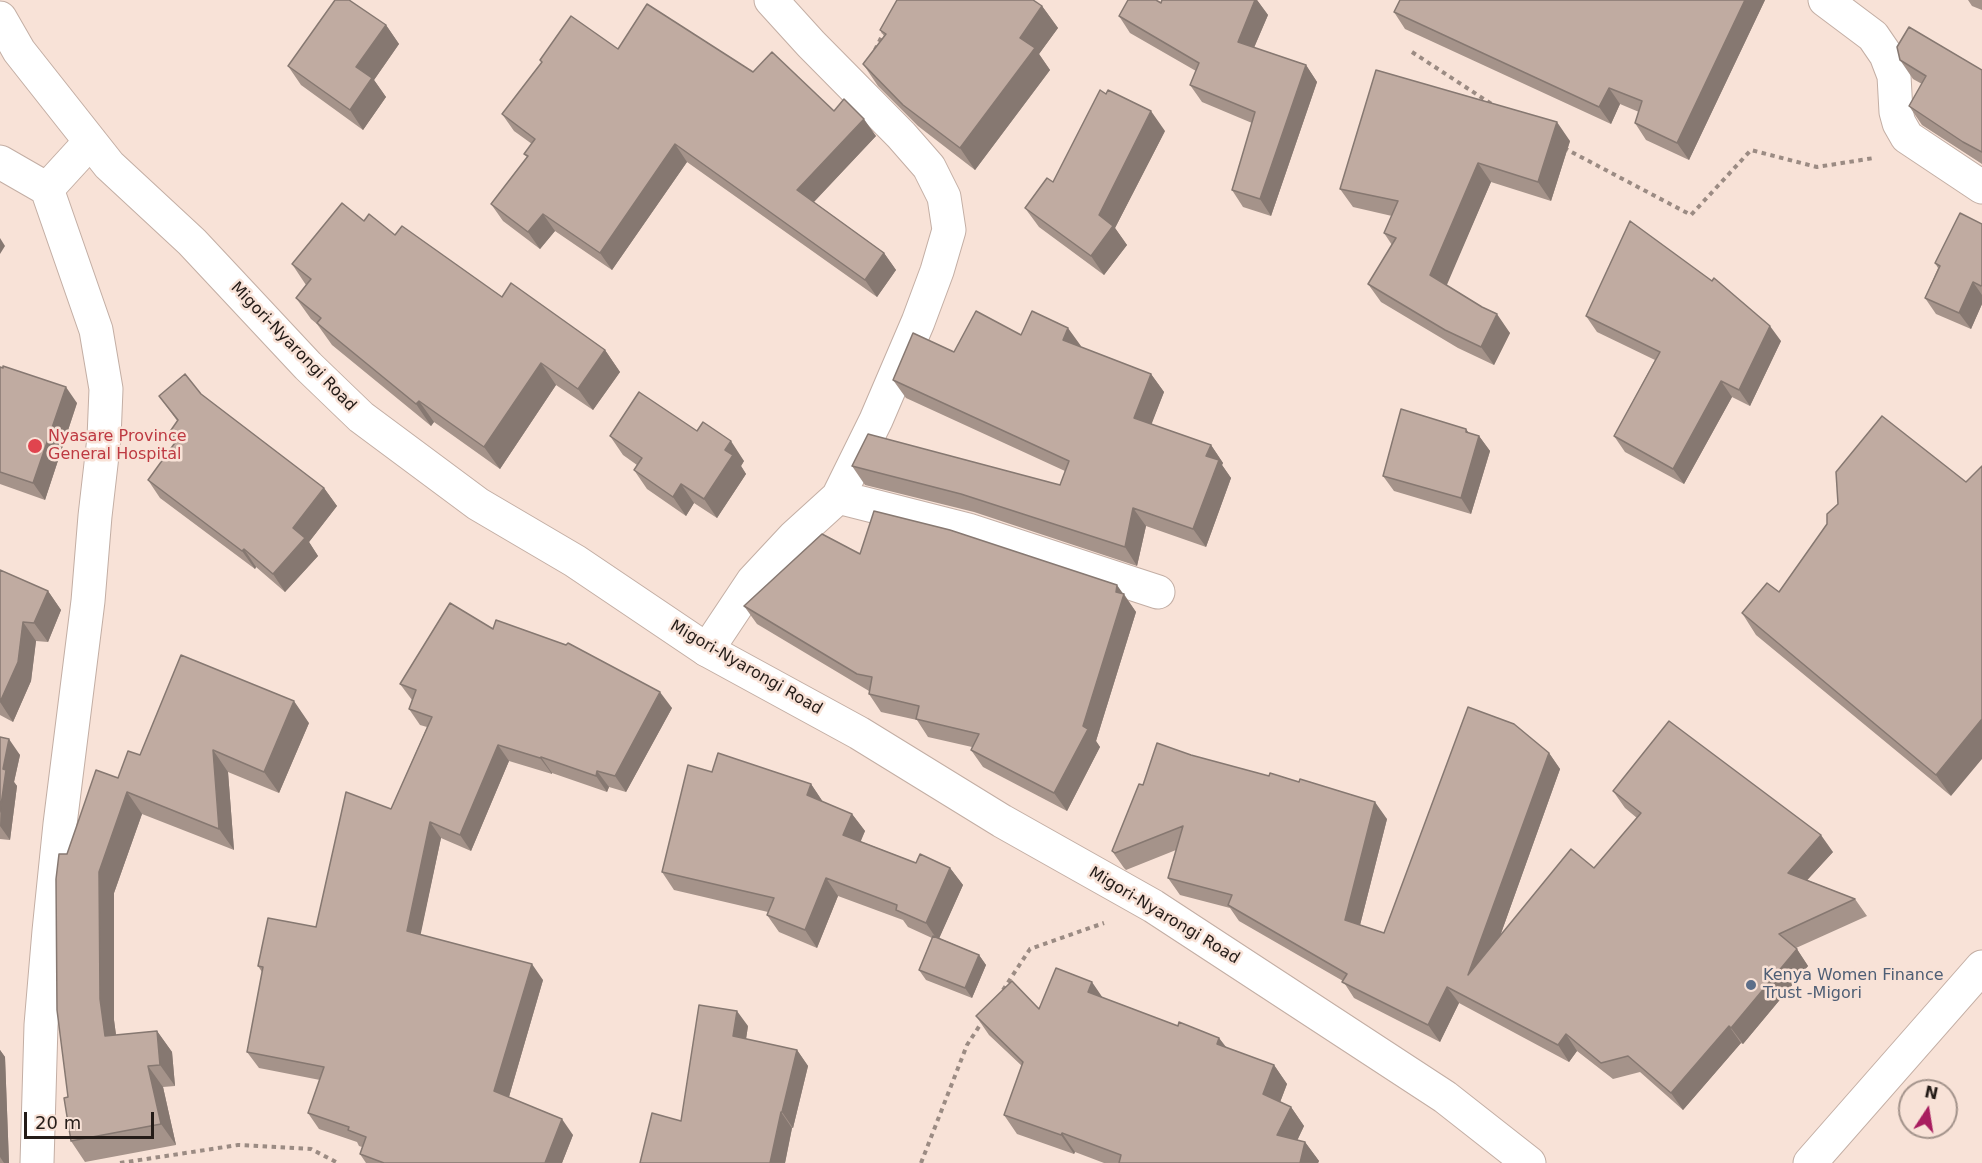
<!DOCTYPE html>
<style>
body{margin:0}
#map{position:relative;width:1982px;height:1163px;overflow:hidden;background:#f8e2d7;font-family:"DejaVu Sans",sans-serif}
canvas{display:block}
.north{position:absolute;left:1898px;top:1079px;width:60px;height:60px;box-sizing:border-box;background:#f8e2d7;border:2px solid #a3938b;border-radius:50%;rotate:12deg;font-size:16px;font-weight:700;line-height:24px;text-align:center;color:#241c18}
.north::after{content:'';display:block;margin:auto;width:21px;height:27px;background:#a81d5f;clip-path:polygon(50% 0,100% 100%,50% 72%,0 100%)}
.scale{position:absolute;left:24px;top:1112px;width:130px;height:27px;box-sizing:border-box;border:3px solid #241c18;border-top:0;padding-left:8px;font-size:18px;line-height:21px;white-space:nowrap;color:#241c18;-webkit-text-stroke:4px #f8e2d7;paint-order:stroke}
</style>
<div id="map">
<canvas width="1982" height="1163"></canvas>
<div class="north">N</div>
<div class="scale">20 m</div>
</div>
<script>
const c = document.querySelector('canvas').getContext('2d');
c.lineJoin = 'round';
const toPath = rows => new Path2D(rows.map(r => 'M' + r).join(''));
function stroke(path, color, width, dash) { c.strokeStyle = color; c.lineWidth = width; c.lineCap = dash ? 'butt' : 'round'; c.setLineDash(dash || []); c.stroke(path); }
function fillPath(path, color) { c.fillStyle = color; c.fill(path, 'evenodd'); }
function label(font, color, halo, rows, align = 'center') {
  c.font = font + ' "DejaVu Sans",sans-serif'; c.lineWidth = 5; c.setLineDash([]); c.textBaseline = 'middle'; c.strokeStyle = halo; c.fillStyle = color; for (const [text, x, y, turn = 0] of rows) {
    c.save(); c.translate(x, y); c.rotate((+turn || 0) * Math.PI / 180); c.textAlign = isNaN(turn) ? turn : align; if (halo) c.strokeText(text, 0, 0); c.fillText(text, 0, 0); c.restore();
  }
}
const street = toPath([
 [1825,0,1873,36,1886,55,1894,76,1896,112,1899,123,1907,137,1982,187],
 [0,162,47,189],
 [838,497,968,530,1158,592],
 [707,650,753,581,794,537,838,497,876,420,918,322,937,271,949,230,944,197,929,167,901,135,811,44,771,0],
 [37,1163,41,1025,49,931,60,824,88,601,95,516,104,438,106,389,96,330,47,189,90,142]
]);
const secondary = toPath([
 [0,18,19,51,109,165,192,242,308,366,361,417,478,504,575,561,707,650,859,733,1002,821,1153,906,1445,1097,1529,1163]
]);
const highway = toPath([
 [1810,1163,1982,967]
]);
stroke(street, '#c3aea4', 35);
stroke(secondary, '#c3aea4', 35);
stroke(highway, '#c3aea4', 35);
stroke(toPath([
 [875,50,885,30],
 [1412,52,1493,105],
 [1564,148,1691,215,1751,150,1817,167,1874,158],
 [1003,990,1030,949,1104,923],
 [120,1163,238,1145,311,1149,338,1163],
 [921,1163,967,1045,984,1019]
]), '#9b8b83', 4, [4.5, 4.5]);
stroke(street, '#fff', 33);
stroke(secondary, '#fff', 33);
stroke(highway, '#fff', 33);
fillPath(toPath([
 [1162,0,1257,0,1268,15,1254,48,1306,65,1317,82,1271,216,1243,207,1232,190,1252,123,1202,102,1190,85,1196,71,1130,33,1119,16,1161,3],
 [1765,0,1689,160,1646,140,1635,123,1639,112,1620,104,1611,124,1405,29,1394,12],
 [1968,0,1982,0,1982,10,1972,6],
 [1042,6,1058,28,1039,54,1050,70,975,170,918,126,878,86,863,64,884,36,880,30],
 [386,25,399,44,374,80,386,97,363,130,301,85,288,66],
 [618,49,753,72,834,111,876,136,814,202,884,253,896,270,877,297,687,162,612,270,555,231,540,249,503,221,491,204,527,157,524,154,532,144,514,131,502,114,542,63,540,60],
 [1900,60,1982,70,1982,164,1922,125,1909,106,1922,84,1913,79],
 [1165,131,1115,228,1127,245,1104,275,1039,227,1025,208,1053,182],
 [1570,141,1551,201,1491,182,1446,285,1510,333,1494,365,1458,348,1381,302,1368,284,1392,245,1384,233,1392,216,1353,207,1340,189],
 [364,221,395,235,502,297,605,350,620,372,593,410,556,385,500,469,434,422,431,426,332,345,317,324,311,319,296,298,306,285,292,264],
 [1982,224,1982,304,1971,329,1936,314,1925,298,1938,268,1935,263],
 [1586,316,1781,341,1750,406,1732,397,1684,484,1625,452,1614,436,1655,360,1597,332],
 [1021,335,1081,346,1081,347,1151,374,1164,392,1151,424,1211,445,1223,463,1222,465,1231,478,1206,547,1146,526,1137,566,974,512,865,485,852,466,1060,485,1065,471,906,398,893,380,954,352],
 [0,367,77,403,45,500,0,484],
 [201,394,324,488,337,506,309,542,318,556,285,592,256,567,255,569,160,498,148,480,176,442,169,433,178,422,159,396],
 [697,431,744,461,741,466,746,474,717,518,694,503,686,516,647,489,634,470,637,465,623,455,610,436],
 [1469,433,1479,436,1490,451,1471,514,1394,491,1383,476],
 [1827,524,1951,796,1756,635,1742,613,1779,592],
 [860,554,1124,594,1136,612,1096,741,1100,747,1067,811,983,767,971,750,972,747,928,737,917,720,881,712,869,694,869,691,757,624,744,606],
 [0,570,48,591,61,610,48,642,36,641,31,681,13,722,0,715],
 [493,629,672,708,626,792,609,787,607,792,552,773,552,774,509,761,471,851,441,838,420,935,543,980,509,1097,573,1135,562,1163,366,1163,360,1154,362,1147,359,1146,357,1142,319,1129,308,1113,320,1080,259,1068,247,1052,262,972,258,966,316,927,391,809,427,727,420,725,409,709,412,700,400,684],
 [309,723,279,793,228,772,234,850,142,814,114,893,114,1020,116,1035,157,1031,172,1052,175,1086,163,1087,176,1145,85,1162,71,1141,68,1097,67,854,118,778,140,755],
 [0,737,20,755,14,782,17,786,10,840,0,839],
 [1549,753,1560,769,1500,936,1594,868,1637,818,1625,808,1613,791,1833,852,1807,880,1855,899,1867,916,1796,948,1808,966,1743,1044,1741,1043,1683,1110,1640,1072,1613,1079,1577,1051,1569,1062,1459,1003,1440,1042,1354,998,1343,981,1239,921,1230,908,1180,895,1168,878,1176,850,1126,870,1124,868,1112,851,1143,785,1191,755,1387,819,1360,925,1384,933],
 [712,772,811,784,823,802,852,814,865,831,860,841,916,863,950,868,963,885,939,938,979,955,986,965,972,998,926,980,919,970,932,938,908,927,903,920,838,896,817,948,779,932,767,915,768,912,674,890,662,872],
 [1103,998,1178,1026,1219,1038,1227,1048,1274,1065,1287,1084,1280,1102,1291,1107,1304,1126,1297,1140,1305,1142,1319,1161,1318,1163,1104,1163,1075,1152,1074,1154,1017,1134,1004,1115,1022,1066,989,1035,976,1016,1039,1009],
 [748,1026,746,1039,797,1050,808,1066,793,1128,792,1128,785,1163,640,1163,681,1121],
 [0,1050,5,1057,9,1163,0,1163]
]), '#a5938a');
fillPath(toPath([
 [1255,0,1257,0,1268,15,1249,59,1238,42],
 [1745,0,1765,0,1689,160,1677,143],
 [1042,6,1058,28,1039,54,1050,70,975,170,960,148,1020,38],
 [386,25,399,44,374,80,386,97,363,130,350,110,356,67],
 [1306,65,1317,82,1271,216,1260,199],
 [1609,88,1620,104,1611,124,1599,107],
 [1151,111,1165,131,1115,228,1127,245,1104,275,1091,256,1099,215],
 [864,119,876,136,809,207,797,190],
 [1557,122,1570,141,1551,201,1538,182],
 [675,144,687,162,612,270,600,253],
 [1478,163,1491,182,1443,294,1430,275],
 [543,214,555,231,540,249,528,232],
 [0,238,5,246,0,254],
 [884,253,896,270,877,297,865,280],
 [1973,282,1982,295,1982,304,1971,329,1959,313],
 [1497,314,1510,333,1494,365,1481,347],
 [1770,326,1781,341,1750,406,1739,390],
 [1068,328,1081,346,1075,358,1063,340],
 [605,350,620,372,593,410,578,389],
 [541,363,556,385,500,469,484,447],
 [1151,374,1164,392,1147,436,1134,418],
 [1721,381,1732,397,1684,484,1673,469],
 [66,387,77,403,45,500,33,483],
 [419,401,434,422,431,426,416,404],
 [1466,429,1477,444,1479,436,1490,451,1471,514,1461,498],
 [731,441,744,461,741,466,746,474,717,518,704,499,725,450],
 [1211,445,1223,463,1222,465,1231,478,1206,547,1193,529,1206,456],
 [681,484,694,503,686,516,673,497],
 [324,488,337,506,309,542,318,556,285,592,273,574,293,528],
 [1133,508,1146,526,1137,566,1125,547],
 [244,549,256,567,255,569,242,551],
 [1117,585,1136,612,1096,741,1100,747,1067,811,1054,793,1083,726],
 [48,591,61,610,48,642,34,623],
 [23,622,36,641,31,681,13,722,0,702],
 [660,692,672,708,626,792,615,776],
 [294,701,309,723,279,793,264,772],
 [1982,719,1982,759,1951,796,1936,775],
 [9,739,20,755,14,782,17,786,10,840,0,826,3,769],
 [498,745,509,761,471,851,460,835],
 [213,750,228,772,234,850,219,829],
 [1549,753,1560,769,1480,992,1468,975],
 [541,757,552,773,552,774,540,758],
 [597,771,609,787,607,792,596,776],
 [811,784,823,802,807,795],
 [127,792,142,814,114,893,114,1020,119,1057,105,1036,100,999,99,872],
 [1375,802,1387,819,1357,937,1345,920],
 [852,814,865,831,856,853,843,835],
 [430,822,441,838,418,947,407,931],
 [1821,835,1833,852,1799,889,1788,873],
 [950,868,963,885,938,941,926,923],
 [826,878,838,896,817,948,805,930],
 [1797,949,1808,966,1743,1044,1731,1028],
 [979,955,986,965,972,998,965,988],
 [532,964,543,980,506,1107,494,1091],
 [1092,982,1105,1001,1088,992],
 [1447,987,1459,1003,1440,1042,1428,1025],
 [737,1011,748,1026,744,1052,733,1036],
 [1729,1026,1741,1043,1683,1110,1671,1093],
 [157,1031,172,1052,175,1086,160,1065],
 [1566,1034,1577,1051,1569,1062,1558,1045],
 [1219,1038,1233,1057,1217,1044],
 [0,1050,5,1057,9,1163,4,1163,0,1157],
 [797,1050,808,1066,793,1128,782,1112],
 [1274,1065,1287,1084,1276,1113,1263,1094],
 [148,1066,163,1087,176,1145,161,1124],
 [1291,1107,1304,1126,1291,1154,1277,1135],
 [781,1112,792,1128,785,1163,770,1163],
 [562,1119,573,1135,562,1163,545,1163],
 [1062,1133,1075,1152,1074,1154,1061,1135],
 [1305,1142,1319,1161,1318,1163,1300,1163]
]), '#867871');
const building = toPath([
 [335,0,349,0,386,25,356,67,372,78,350,110,288,66,335,0],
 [897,0,1033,0,1042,6,1020,38,1035,48,960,148,903,105,863,64,886,34,880,30,897,0],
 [1128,0,1156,0,1161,3,1162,0,1255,0,1238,42,1306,65,1260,199,1232,190,1255,112,1190,85,1199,63,1119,16,1128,0],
 [1400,0,1745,0,1677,143,1635,123,1642,101,1609,88,1599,107,1394,12,1400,0],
 [647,4,753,72,772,52,834,111,844,99,864,119,797,190,884,253,865,280,675,144,600,253,543,214,528,232,491,204,528,156,524,154,535,139,502,114,542,62,540,60,571,16,618,49,647,4],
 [1909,27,1982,70,1982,152,1963,142,1909,106,1926,76,1900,60,1897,47,1909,27],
 [1376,70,1557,122,1538,182,1478,163,1430,275,1482,307,1497,314,1481,347,1445,330,1368,284,1396,238,1384,233,1398,201,1340,189,1376,70],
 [1100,90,1106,94,1108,90,1151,111,1099,215,1113,226,1091,256,1025,208,1047,178,1053,182,1100,90],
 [342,203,364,221,369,214,395,235,402,226,502,297,511,283,605,350,578,389,541,363,484,447,419,401,416,404,317,323,321,318,296,298,311,279,292,264,342,203],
 [1960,213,1982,224,1982,285,1981,286,1973,282,1959,313,1925,298,1940,266,1935,263,1960,213],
 [1630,221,1712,281,1714,278,1770,326,1739,390,1721,381,1673,469,1614,436,1660,352,1586,316,1630,221],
 [976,311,1021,335,1032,311,1068,328,1063,340,1151,374,1134,418,1211,445,1206,456,1219,460,1193,529,1133,508,1125,547,961,494,852,466,868,434,1060,485,1069,461,893,380,913,333,954,352,976,311],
 [3,366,66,387,33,483,0,472,0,367,3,368,3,366],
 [185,374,201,394,324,488,293,528,305,538,273,574,244,549,242,551,148,480,177,440,169,433,178,420,159,396,185,374],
 [639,392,697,431,703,422,731,441,725,450,733,455,704,499,681,484,673,497,634,470,642,458,610,436,639,392],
 [1401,409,1466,429,1466,432,1479,436,1461,498,1383,476,1401,409],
 [1882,416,1966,482,1982,466,1982,719,1936,775,1742,613,1767,583,1779,592,1827,524,1827,514,1838,504,1836,472,1882,416],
 [874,511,950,530,1117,585,1116,592,1124,594,1083,726,1088,729,1054,793,971,750,979,734,916,719,919,706,869,694,872,677,857,674,744,606,822,534,860,554,874,511],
 [0,570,48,591,34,623,23,622,18,662,0,702,0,570],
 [450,603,493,629,496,620,566,645,568,643,660,692,615,776,597,771,596,776,541,757,540,758,498,745,460,835,430,822,407,931,532,964,494,1091,562,1119,545,1163,384,1163,360,1154,366,1137,348,1130,349,1127,308,1113,324,1067,247,1052,263,967,258,966,268,918,316,927,346,792,391,809,432,717,409,709,416,690,400,684,450,603],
 [181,655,294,701,264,772,213,750,219,829,127,792,99,872,100,999,105,1036,157,1031,160,1065,148,1066,161,1124,71,1141,64,1098,68,1097,57,1010,56,879,59,854,67,854,96,770,118,778,128,751,140,755,181,655],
 [1468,707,1514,724,1549,753,1468,975,1571,849,1594,868,1641,813,1613,791,1669,721,1821,835,1788,873,1855,899,1779,934,1797,949,1731,1028,1729,1026,1671,1093,1628,1056,1601,1063,1566,1034,1558,1045,1447,987,1428,1025,1342,982,1347,974,1228,905,1232,895,1168,878,1183,826,1115,853,1112,851,1139,784,1143,785,1157,743,1191,755,1269,776,1270,773,1299,782,1300,779,1375,802,1345,920,1384,933,1468,707],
 [0,737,9,739,3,769,6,770,0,812,0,737],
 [718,753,811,784,807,795,852,814,843,835,916,863,920,854,950,868,926,923,896,910,897,905,826,878,805,930,767,915,774,898,662,872,688,765,712,772,718,753],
 [933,936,979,955,965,988,919,970,933,936],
 [1056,968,1092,982,1088,992,1178,1026,1179,1022,1219,1038,1217,1044,1274,1065,1263,1094,1291,1107,1277,1135,1305,1142,1300,1163,1119,1163,1121,1155,1062,1133,1061,1135,1004,1115,1023,1062,976,1016,1012,981,1039,1009,1056,968],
 [699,1005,737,1011,733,1036,797,1050,782,1112,781,1112,770,1163,640,1163,652,1113,681,1121,699,1005]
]);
fillPath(building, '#c0aba1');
stroke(building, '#867871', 1.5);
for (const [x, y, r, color] of [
 [35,446,8,"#e0444e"],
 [1751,985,6,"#5c6f8a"]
]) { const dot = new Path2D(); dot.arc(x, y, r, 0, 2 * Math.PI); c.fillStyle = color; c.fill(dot); stroke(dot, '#f8e2d7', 2); }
label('16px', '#241c18', '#f8e2d7', [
 ["Migori-Nyarongi Road",293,347,46],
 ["Migori-Nyarongi Road",746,668,30],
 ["Migori-Nyarongi Road",1164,916,31]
]);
label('16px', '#be3a42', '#f8e2d7', [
 ["Nyasare Province",48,437],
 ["General Hospital",48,455]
], 'left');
label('16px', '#4e5e75', '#f8e2d7', [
 ["Kenya Women Finance",1763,976],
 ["Trust -Migori",1763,994]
], 'left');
</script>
